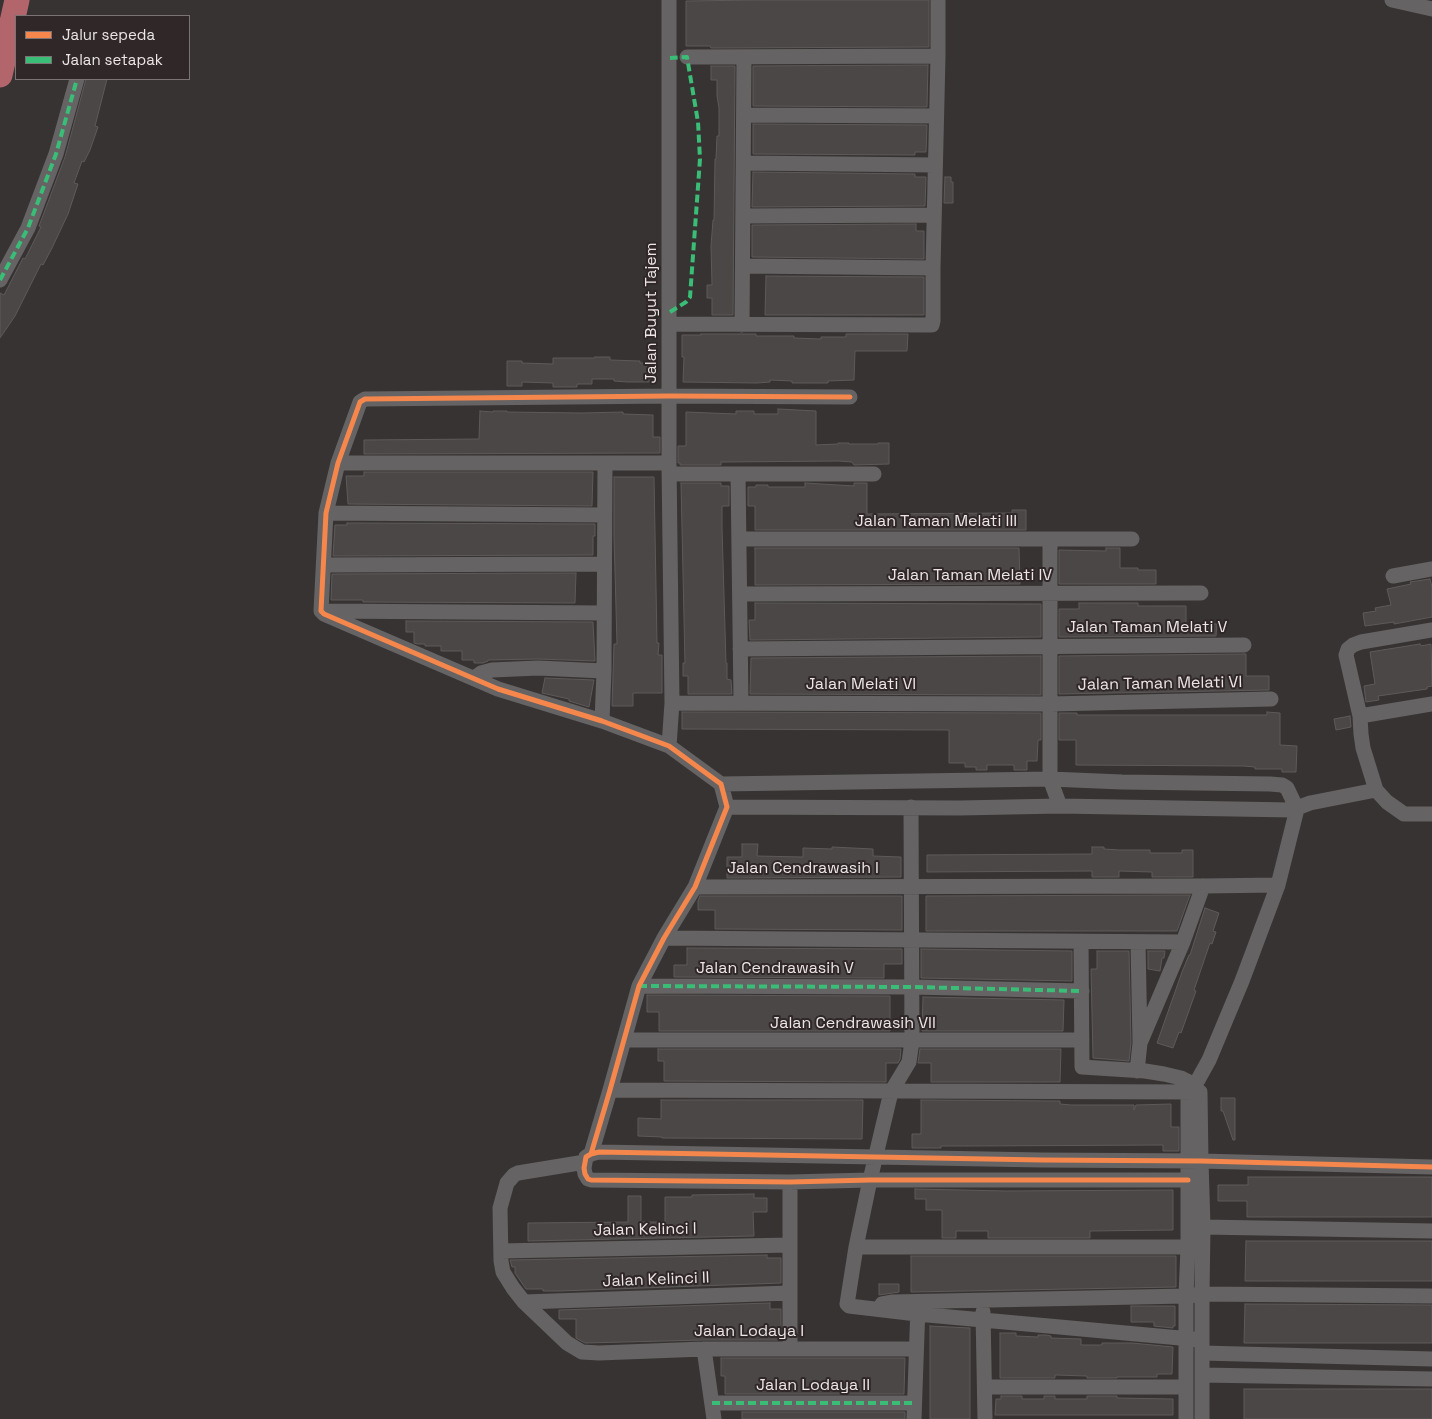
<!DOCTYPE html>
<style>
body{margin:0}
#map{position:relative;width:1432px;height:1419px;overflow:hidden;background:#383333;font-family:"Space Grotesk",sans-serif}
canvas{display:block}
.legend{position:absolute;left:15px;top:15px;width:175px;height:65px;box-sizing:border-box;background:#2f2728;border:1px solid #7b7374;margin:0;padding:6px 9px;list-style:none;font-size:15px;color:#ece6e6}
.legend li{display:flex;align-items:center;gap:10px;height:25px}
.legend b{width:25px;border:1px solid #7b7374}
</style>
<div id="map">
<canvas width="1432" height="1419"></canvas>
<ul class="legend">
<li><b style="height:6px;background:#f5874c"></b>Jalur sepeda</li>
<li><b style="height:6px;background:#3abd76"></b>Jalan setapak</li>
</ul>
</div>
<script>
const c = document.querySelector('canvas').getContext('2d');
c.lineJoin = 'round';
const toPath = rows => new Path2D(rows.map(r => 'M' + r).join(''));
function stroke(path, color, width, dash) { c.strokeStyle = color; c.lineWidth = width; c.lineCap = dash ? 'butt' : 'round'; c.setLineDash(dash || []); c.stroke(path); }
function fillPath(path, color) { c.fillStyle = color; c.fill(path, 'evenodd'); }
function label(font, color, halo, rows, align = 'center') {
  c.font = font + ' "Space Grotesk",sans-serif'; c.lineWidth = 4; c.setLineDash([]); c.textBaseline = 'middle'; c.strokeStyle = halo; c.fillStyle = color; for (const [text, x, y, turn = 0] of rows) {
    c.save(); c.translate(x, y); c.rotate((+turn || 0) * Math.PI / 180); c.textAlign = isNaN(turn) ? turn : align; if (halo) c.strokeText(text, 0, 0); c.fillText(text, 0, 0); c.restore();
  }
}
stroke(toPath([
 [0,75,17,0]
]), '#b3656c', 25);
const building = toPath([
 [757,0,929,0,929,47,711,48,710,46,686,46,686,1,757,0],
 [928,65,927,107,753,106,753,66,928,65],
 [711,66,735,66,733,315,712,315,712,298,707,298,707,285,712,285,711,246,713,220,714,220,715,159,716,159,717,136,719,136,719,108,717,96,717,80,711,80,711,66],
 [86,79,107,79,95,126,98,127,90,150,84,162,82,161,74,183,78,184,68,214,52,248,43,265,41,264,15,316,0,338,0,293,4,295,23,258,25,259,41,227,39,226,65,157,86,79],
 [753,124,927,125,926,152,915,152,915,155,753,154,753,124],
 [753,172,915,174,915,177,926,177,925,206,752,207,753,172],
 [945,177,951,177,951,182,953,182,953,203,944,203,945,177],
 [916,224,916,231,924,231,924,259,752,257,752,225,916,224],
 [766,276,924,277,924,315,765,315,766,276],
 [701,334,756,334,756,336,794,336,794,338,821,339,821,337,846,337,846,334,908,334,907,351,855,351,854,380,828,381,828,383,792,383,792,381,770,380,770,382,757,383,683,382,684,357,682,357,682,335,701,335,701,334],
 [595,357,610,357,610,360,640,361,640,363,655,363,655,382,627,382,614,381,614,379,592,379,592,384,577,384,577,387,553,387,553,383,522,382,522,386,507,386,507,361,522,361,522,363,553,364,553,358,595,358,595,357],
 [778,409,816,411,816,445,838,444,838,443,849,443,849,444,878,444,878,443,889,443,889,464,854,465,852,462,838,461,724,462,721,462,721,465,680,465,680,463,678,463,678,446,686,446,686,412,736,414,736,411,754,411,754,414,778,414,778,409],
 [480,411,493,412,493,411,507,411,507,412,582,413,623,412,623,414,653,415,653,437,660,437,660,453,364,454,364,440,479,439,480,411],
 [364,472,593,472,592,506,348,504,346,476,364,476,364,472],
 [614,477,654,477,657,643,659,643,658,655,662,655,662,693,633,693,633,706,612,706,614,644,617,644,614,536,614,477],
 [681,483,721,483,721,486,729,486,729,506,722,506,722,528,726,663,727,663,727,679,731,680,732,694,688,694,688,676,683,676,683,663,685,663,681,483],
 [805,483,854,486,854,483,867,483,867,514,1012,513,1012,510,1026,510,1026,530,755,530,755,506,748,506,748,487,756,487,756,485,768,485,768,487,805,487,805,483],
 [347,523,595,524,595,536,593,536,593,555,333,556,335,525,347,525,347,523],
 [755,548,1019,548,1020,584,755,585,755,548],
 [1106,548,1120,548,1120,568,1138,568,1138,570,1156,570,1156,584,1059,584,1059,550,1106,551,1106,548],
 [576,573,575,603,363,602,363,600,331,600,332,574,576,573],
 [1430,579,1432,587,1432,617,1394,624,1394,622,1365,626,1363,613,1376,611,1375,608,1391,605,1387,589,1411,584,1410,582,1430,579],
 [755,603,1041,604,1041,637,750,640,749,620,755,620,755,603],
 [1079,603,1138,603,1138,606,1186,606,1186,624,1217,624,1216,636,1059,637,1059,609,1079,609,1079,603],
 [406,621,593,622,595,661,538,659,488,660,488,661,483,663,474,663,474,660,462,660,462,651,441,651,441,646,425,646,425,644,418,644,414,643,414,632,406,632,406,621],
 [1420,644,1421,646,1431,644,1432,686,1427,687,1427,689,1378,696,1379,700,1366,702,1364,686,1375,684,1370,652,1420,644],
 [1244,654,1246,654,1246,676,1269,676,1269,690,1059,694,1059,656,1244,654],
 [1041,656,1041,695,750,694,751,658,1041,656],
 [545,678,594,680,589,707,569,701,569,699,542,693,545,678],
 [682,712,1041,713,1041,740,1038,740,1037,761,1027,761,1027,770,1014,770,1014,765,987,765,987,770,976,770,976,767,965,767,965,763,949,763,949,730,682,729,682,712],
 [1267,712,1280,713,1280,745,1297,746,1296,772,1282,772,1282,769,1255,769,1255,767,1243,766,1076,765,1076,740,1059,740,1059,713,1077,713,1077,715,1267,715,1267,712],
 [1350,716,1351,727,1336,730,1334,719,1350,716],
 [742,844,758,844,757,856,803,857,803,848,832,849,832,847,873,849,873,856,901,857,901,877,727,878,727,857,742,857,742,844],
 [1092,847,1104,847,1104,849,1119,850,1150,850,1150,853,1182,853,1182,850,1193,850,1193,877,1152,877,1152,872,1119,871,1119,877,1092,877,1092,871,927,872,927,855,1092,854,1092,847],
 [1190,895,1177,931,926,931,926,896,1190,895],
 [700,896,902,896,902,930,715,929,715,910,698,910,698,901,700,896],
 [1205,908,1219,913,1213,931,1216,932,1212,944,1210,943,1194,990,1196,991,1181,1033,1179,1032,1173,1048,1157,1043,1182,972,1189,955,1190,955,1205,908],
 [687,948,902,949,902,964,884,964,884,978,674,977,674,965,687,965,687,948],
 [921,949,1072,951,1072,981,921,978,921,949],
 [1097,951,1129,951,1131,1043,1129,1061,1093,1058,1091,969,1097,969,1097,951],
 [1148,951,1165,951,1164,958,1162,958,1160,971,1148,969,1148,951],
 [647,995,890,996,890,1031,659,1031,659,1012,647,1012,647,995],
 [923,997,1064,1000,1063,1031,922,1031,923,997],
 [658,1049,901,1049,900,1059,898,1063,886,1063,886,1082,664,1081,664,1061,658,1061,658,1049],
 [920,1049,1061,1049,1060,1082,931,1082,931,1063,918,1063,920,1049],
 [1221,1098,1235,1098,1235,1140,1233,1140,1223,1111,1221,1111,1221,1098],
 [661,1100,863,1100,862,1139,662,1138,662,1137,638,1136,638,1118,661,1119,661,1100],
 [921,1100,1060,1101,1060,1104,1071,1105,1134,1105,1134,1110,1136,1105,1171,1104,1171,1127,1179,1127,1179,1151,1163,1151,1163,1145,969,1146,941,1146,941,1148,912,1148,912,1134,921,1134,921,1100],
 [1248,1177,1432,1177,1432,1217,1247,1217,1247,1201,1218,1201,1218,1185,1248,1185,1248,1177],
 [915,1189,1006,1191,1173,1190,1173,1230,1090,1231,1090,1238,988,1238,988,1231,956,1231,956,1238,942,1238,942,1210,926,1210,926,1199,915,1199,915,1189],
 [754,1194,754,1198,767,1198,767,1212,753,1212,754,1236,528,1241,528,1223,628,1222,628,1196,641,1196,641,1222,665,1222,665,1197,692,1197,692,1195,754,1194],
 [1246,1241,1432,1241,1432,1281,1245,1281,1246,1241],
 [767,1255,767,1258,781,1258,781,1283,559,1291,543,1291,543,1289,526,1289,515,1273,515,1267,512,1267,510,1260,767,1255],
 [911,1256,1176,1256,1176,1287,911,1292,911,1256],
 [879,1284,899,1284,899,1292,879,1295,879,1284],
 [770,1303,770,1309,781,1309,781,1340,704,1340,585,1343,576,1338,576,1319,559,1319,559,1310,770,1303],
 [1245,1304,1432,1305,1432,1343,1244,1343,1245,1304],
 [1131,1306,1175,1306,1175,1326,1173,1326,1173,1328,1154,1326,1154,1322,1131,1322,1131,1306],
 [930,1326,970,1328,970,1419,930,1419,930,1326],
 [1000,1333,1016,1333,1016,1336,1038,1337,1038,1335,1046,1335,1051,1336,1051,1338,1081,1339,1081,1345,1102,1345,1102,1343,1132,1343,1173,1347,1172,1374,1157,1374,1157,1377,1117,1377,1117,1378,1087,1378,1087,1376,1055,1375,1055,1378,1000,1378,1000,1333],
 [721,1358,905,1358,904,1394,725,1394,725,1376,721,1376,721,1358],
 [1244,1389,1432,1389,1432,1419,1244,1419,1244,1389],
 [1001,1396,1022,1396,1022,1399,1044,1399,1044,1396,1055,1396,1055,1399,1087,1399,1087,1396,1117,1396,1117,1398,1173,1399,1173,1415,995,1415,996,1399,1001,1399,1001,1396],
 [742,1412,905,1412,905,1419,742,1419,742,1412]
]);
fillPath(building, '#4b4747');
stroke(building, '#5e5a5a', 1);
stroke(toPath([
 [1392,0,1432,9],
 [687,57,938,56],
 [744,115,936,116],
 [744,163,935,165],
 [743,216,934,215],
 [743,266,933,268],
 [0,280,28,228,56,154,77,79],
 [669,324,932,325,933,321,933,268,938,56,938,0],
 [742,325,744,57],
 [338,463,669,463],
 [670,474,874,474],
 [738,474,741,702],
 [326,513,604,515],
 [739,539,1132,539],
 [1050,539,1050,779,1060,806],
 [324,565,604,564],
 [1393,576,1432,569],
 [740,594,1201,593],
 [323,611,604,613],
 [740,649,1244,645],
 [474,678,481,673,492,670,538,668,604,671],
 [672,703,1050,704,1271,699],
 [1432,704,1360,716,1361,734,1363,748,1376,790,1387,802,1404,814,1432,814],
 [1360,716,1346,655,1348,649,1353,645,1361,642,1432,630],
 [602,721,604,671,605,463],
 [669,746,672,703,669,463,669,0],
 [721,784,1050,779,1122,782,1270,784,1282,785,1287,788,1297,809,1278,885,1242,981,1209,1060,1194,1087,1188,1092,1188,1247,1186,1296,1186,1419],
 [727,807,960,808,1060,806,1292,810,1310,803,1376,790],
 [911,807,912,1041,909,1062,891,1092,870,1180,856,1247,847,1304,849,1306,917,1314,1202,1340],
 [695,887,1203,886,1278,885],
 [664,938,1183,942],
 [1081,942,1082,1067,1145,1071,1164,1074,1181,1078,1195,1085],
 [639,986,912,987,1082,991],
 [624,1040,1082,1040],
 [1140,1043,1183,942,1203,886],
 [1137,1071,1140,1043,1138,942],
 [610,1090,1199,1092],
 [1200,1092,1201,1161,1203,1227,1202,1294,1202,1419],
 [591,1154,610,1090,639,986,664,938,695,887,727,807,721,784,669,746,602,721,498,689,324,614,321,611,326,513,338,463,360,402,365,399,670,396,850,397],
 [585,1162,518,1173,514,1175,507,1183,500,1208,501,1261,503,1272,513,1288,524,1302,567,1343,582,1352,599,1353,704,1349,915,1349],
 [1188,1180,870,1180,790,1182,591,1180,588,1179,585,1174,584,1168,586,1157,591,1154,599,1152,1042,1160,1201,1161,1432,1167],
 [1203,1227,1432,1231],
 [856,1247,1188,1247],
 [501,1251,790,1245],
 [524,1302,790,1293],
 [882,1304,893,1302,1186,1296,1202,1294,1432,1296],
 [983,1312,985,1419],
 [704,1349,714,1419],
 [790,1349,790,1182],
 [1202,1353,1432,1359],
 [1202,1375,1432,1379],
 [985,1387,1186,1387],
 [712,1403,914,1403],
 [914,1419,918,1306]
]), '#656363', 15);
stroke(toPath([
 [0,280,28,228,56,154,77,79],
 [670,312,686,302,690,297,700,159,698,122,687,57,670,58],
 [639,986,912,987,1082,991],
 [712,1403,914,1403]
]), '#3abd76', 4, [8, 4]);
stroke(toPath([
 [591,1154,610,1090,639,986,664,938,695,887,727,807,721,784,669,746,602,721,498,689,324,614,321,611,326,513,338,463,360,402,365,399,670,396,850,397],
 [1188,1180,870,1180,790,1182,591,1180,588,1179,585,1174,584,1168,586,1157,591,1154,599,1152,1042,1160,1201,1161,1432,1167]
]), '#f5874c', 5);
label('16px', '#ece6e6', '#2f2728', [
 ["Jalan Buyut Tajem",652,313,-90],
 ["Jalan Taman Melati III",936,522],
 ["Jalan Taman Melati IV",970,576],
 ["Jalan Taman Melati V",1147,628],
 ["Jalan Taman Melati VI",1160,684,-1],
 ["Jalan Melati VI",861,685],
 ["Jalan Cendrawasih I",803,869],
 ["Jalan Cendrawasih V",775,969],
 ["Jalan Cendrawasih VII",853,1024],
 ["Jalan Kelinci I",645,1230,-1],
 ["Jalan Kelinci II",656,1280,-2],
 ["Jalan Lodaya I",749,1332],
 ["Jalan Lodaya II",813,1386]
]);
</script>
